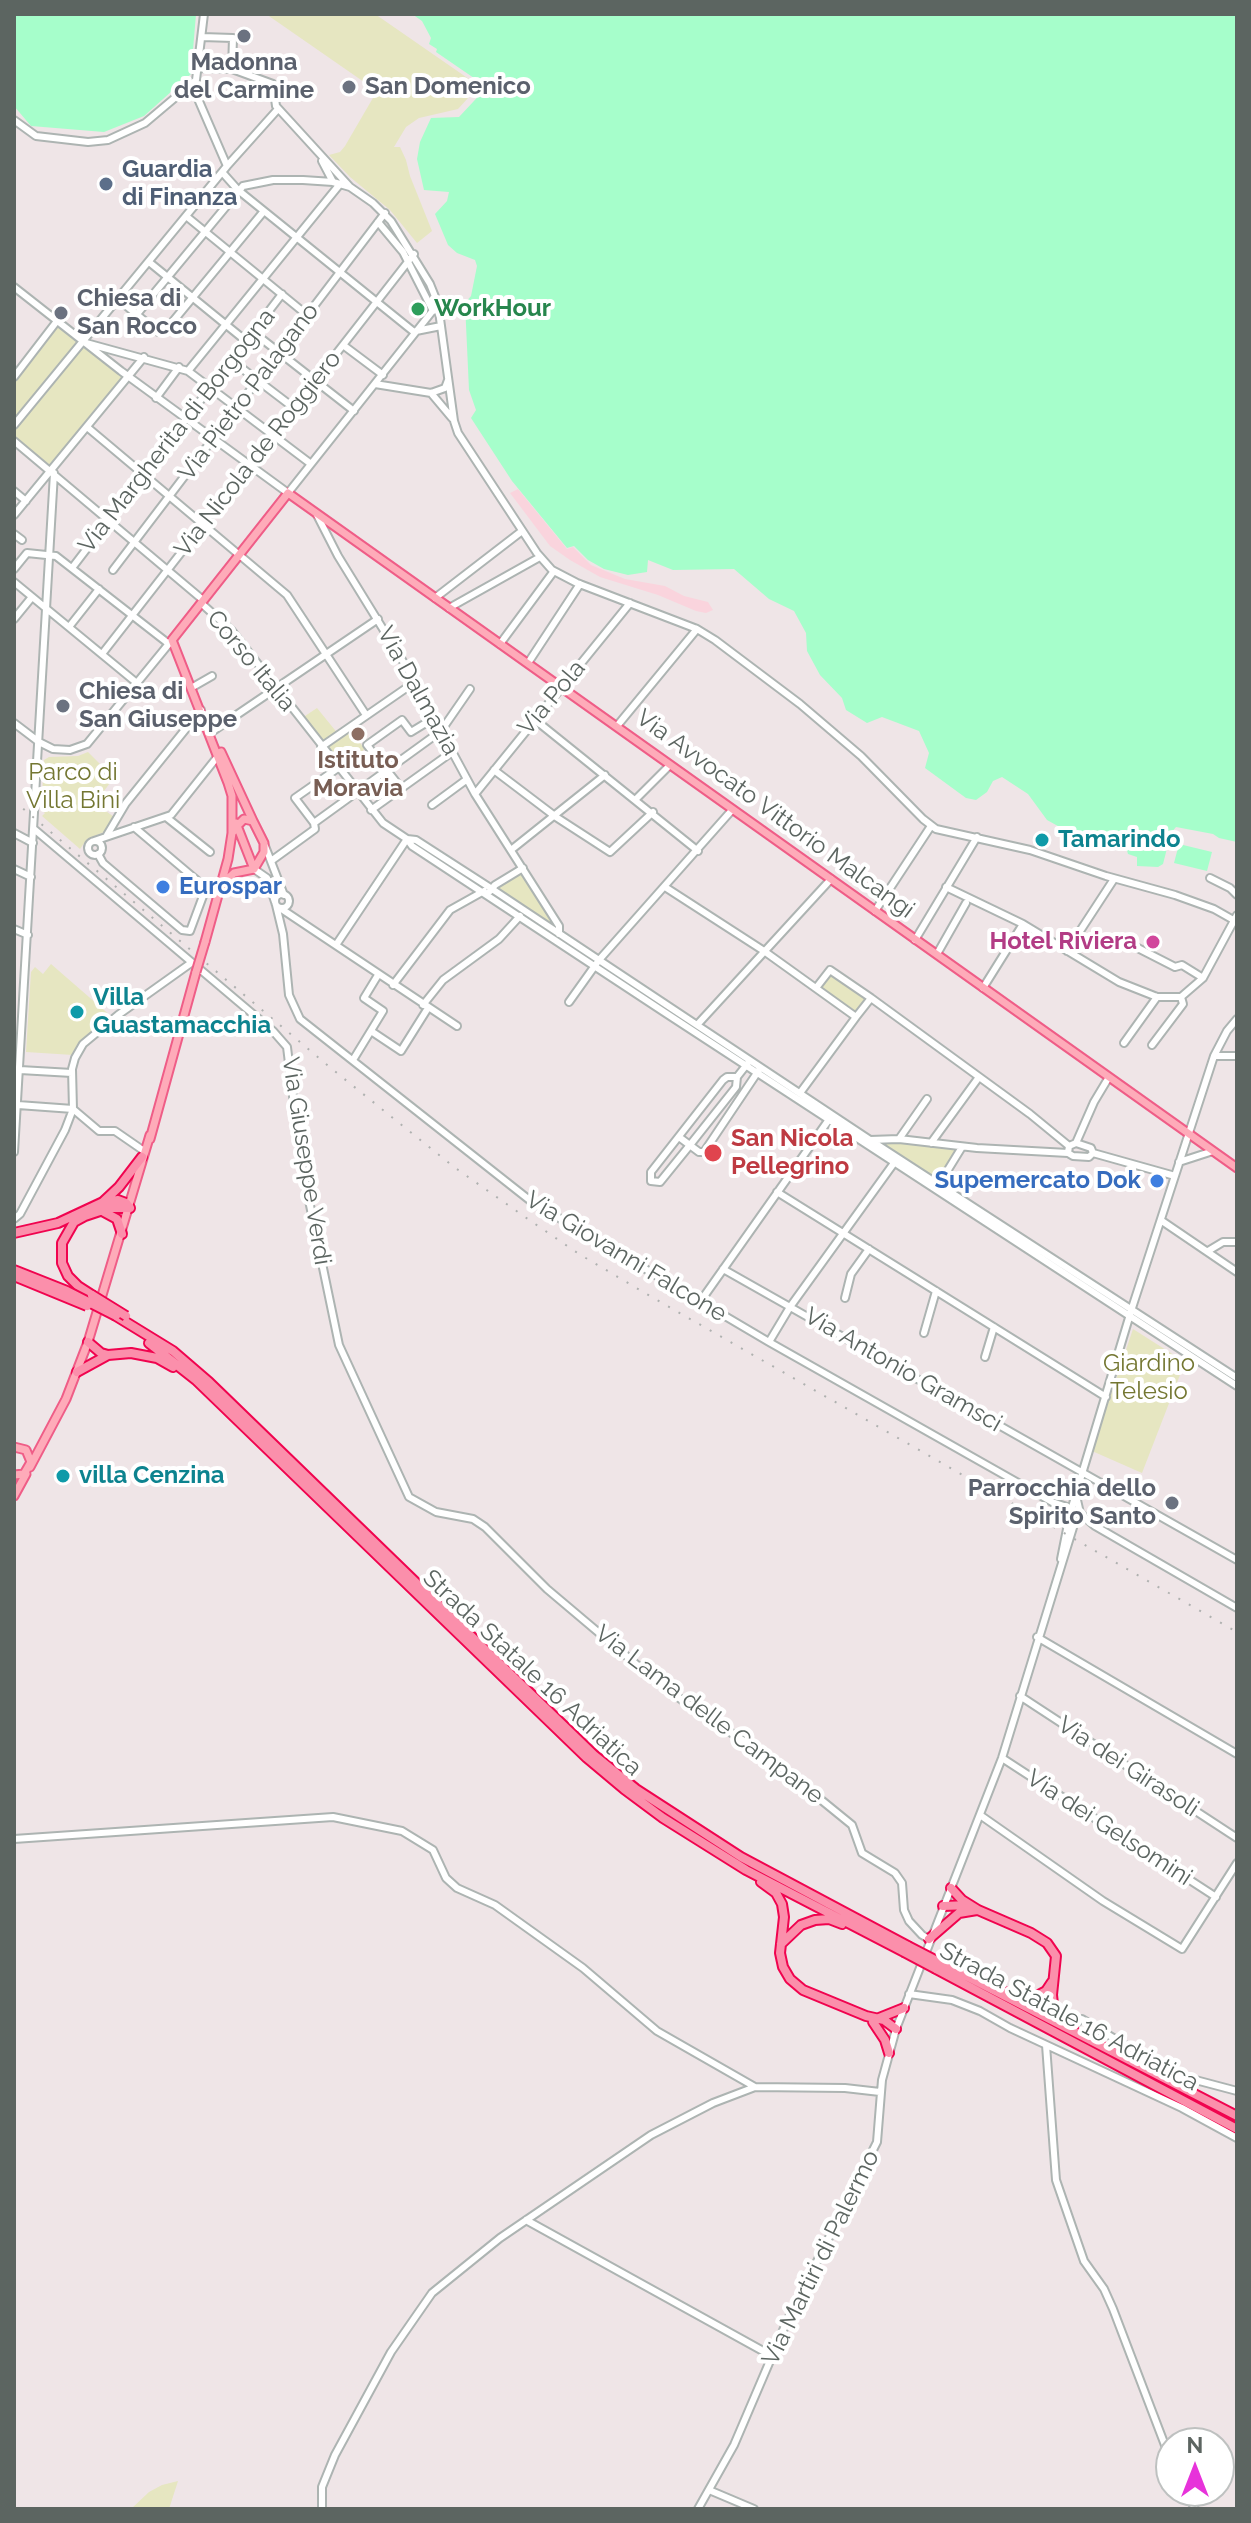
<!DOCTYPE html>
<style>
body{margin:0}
#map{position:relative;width:1251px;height:2523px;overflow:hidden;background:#efe5e7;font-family:Raleway,sans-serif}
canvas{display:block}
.frame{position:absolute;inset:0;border:16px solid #5c6561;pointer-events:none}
.north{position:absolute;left:1155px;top:2427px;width:80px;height:80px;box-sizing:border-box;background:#fff;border:2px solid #bec1c0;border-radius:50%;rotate:0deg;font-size:22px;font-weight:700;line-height:32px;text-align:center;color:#5c6561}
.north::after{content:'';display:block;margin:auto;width:28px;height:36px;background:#e733da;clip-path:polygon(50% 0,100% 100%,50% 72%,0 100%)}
</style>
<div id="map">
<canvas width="1251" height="2523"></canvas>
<div class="frame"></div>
<div class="north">N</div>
</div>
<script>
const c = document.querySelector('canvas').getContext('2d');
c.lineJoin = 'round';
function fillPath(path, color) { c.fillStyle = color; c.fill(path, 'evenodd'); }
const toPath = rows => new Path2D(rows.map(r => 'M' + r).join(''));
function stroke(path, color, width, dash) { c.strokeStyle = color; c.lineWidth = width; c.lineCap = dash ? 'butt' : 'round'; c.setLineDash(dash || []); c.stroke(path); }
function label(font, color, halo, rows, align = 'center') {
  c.font = font + ' Raleway,sans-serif'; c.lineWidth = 8; c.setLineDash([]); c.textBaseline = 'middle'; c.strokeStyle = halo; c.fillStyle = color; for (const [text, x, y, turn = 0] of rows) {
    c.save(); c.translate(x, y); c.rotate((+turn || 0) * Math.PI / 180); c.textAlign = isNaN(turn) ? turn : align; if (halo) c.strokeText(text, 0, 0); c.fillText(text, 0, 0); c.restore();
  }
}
fillPath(toPath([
 [266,14,375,14,479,86,458,109,419,118,406,127,394,147,400,147,406,160,410,176,432,231,417,243,390,210,350,177,329,155,340,152,345,146,377,91],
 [57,326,123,378,50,465,14,437,14,379],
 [317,708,339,735,349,729,365,749,340,768,302,718],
 [88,752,107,771,105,775,110,783,95,803,114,817,104,832,87,839,80,849,42,816,45,813,41,810,43,779,47,776,47,771,43,768,44,760,49,757,78,756],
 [522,872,555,926,556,929,496,888],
 [51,964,112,1017,73,1055,26,1052,31,972,35,967,43,974],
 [830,974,866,999,856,1013,821,988],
 [880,1140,959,1148,939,1182,876,1142],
 [1133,1329,1185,1362,1142,1473,1092,1451],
 [178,2481,169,2509,131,2509,149,2492,162,2485]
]), '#e6e6c1');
fillPath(toPath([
 [518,489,567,549,573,547,591,565,625,579,665,586,684,596,708,602,713,610,706,613,696,611,658,595,600,577,570,560,550,546,510,493]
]), '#fad4dd');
fillPath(toPath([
 [14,14,196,14,191,74,144,116,104,132,31,126,14,106],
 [412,14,1237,14,1237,842,1219,838,1213,834,1176,827,1171,833,1163,864,1158,867,1137,866,1137,857,1128,854,1126,847,1110,846,1103,851,1047,820,1028,794,1002,777,993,781,987,792,976,800,966,798,925,768,929,753,919,731,882,717,867,723,846,710,842,698,820,675,807,651,806,633,794,611,769,599,734,569,673,570,648,560,647,572,628,575,604,569,588,560,574,546,567,548,512,481,471,418,476,410,469,390,465,303,471,296,477,266,475,260,457,253,448,245,435,214,447,201,449,192,424,190,417,159,420,142,431,118,459,117,487,87,436,52,437,49,429,44,431,38,422,21],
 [1179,844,1212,852,1207,871,1174,863]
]), '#a6fecb');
const minor = toPath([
 [202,37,233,38,232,69],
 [200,68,232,69,273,84,276,106,350,187],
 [192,85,227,166],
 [14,120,36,136,88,142,108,140,145,123,196,80,204,14],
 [322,161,333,182],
 [222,172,238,190,414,332],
 [186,216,307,315],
 [378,222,403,252,433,311],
 [149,262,246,341],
 [14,287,121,371,288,493,438,304],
 [118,299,158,332,165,331,264,211],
 [137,314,243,186,273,180,303,180,333,182,350,187,373,203,391,221,430,284,438,304,454,421,458,433,537,553,552,570,577,583,697,629,715,640,800,704,861,756,923,819,936,829,1030,850,1106,876,1175,895,1214,909,1237,922],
 [416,331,441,326],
 [253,332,354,411],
 [86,343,188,371,311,464],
 [343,345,383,375],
 [231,360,294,408],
 [188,371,340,184],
 [14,377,57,321],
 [375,384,431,393,445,388,448,380],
 [431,393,452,418],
 [156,398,179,367],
 [14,425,227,166,278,109],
 [87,427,287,595,366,715],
 [14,441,203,600],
 [14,491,26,501],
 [316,513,338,556,407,668,475,794,559,926,559,934],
 [14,515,144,357],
 [14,534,22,540],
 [72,568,282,294],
 [14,569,27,553,56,556,169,644],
 [113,570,385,213],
 [14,582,138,684],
 [435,598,522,531],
 [201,603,232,631,383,823,407,839,416,840,492,889,870,1140,1237,1378],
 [449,608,540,557],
 [14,619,32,597],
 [69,627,99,589],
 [500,644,554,571],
 [102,654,414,254],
 [528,663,580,584],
 [191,688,212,676],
 [534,719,698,851],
 [14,723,39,742,53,749,70,750,87,744,172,640],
 [617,726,697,629],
 [210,733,378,619],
 [321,747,415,682],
 [494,770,556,817,610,852,653,812],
 [401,788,367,745,402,720,411,732,434,718],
 [475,794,630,603],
 [636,799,670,765],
 [432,805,466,780],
 [371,810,452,752],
 [166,817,210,852],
 [314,823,295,798,338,768],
 [34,829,273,1031,287,1047,301,1162,339,1345,409,1497,436,1512,473,1519,485,1527,547,1589,656,1681,697,1711,766,1755,852,1825,862,1853,895,1873,902,1883,904,1910,909,1921,922,1935,929,1939],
 [14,833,33,843],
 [107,835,126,803,201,710],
 [407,839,412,846,664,1012,1237,1386],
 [94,841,171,815,218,756],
 '88 848a7 7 0 1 1 14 0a7 7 0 1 1-14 0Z',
 [265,846,284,895],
 [511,850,605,775],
 [98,854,103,863,182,930,190,931,206,888,134,827],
 [271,861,315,829,314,823,441,731,470,689],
 [14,869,31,877],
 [254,869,267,878,275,902],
 [1210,878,1230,888,1237,895],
 [665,887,764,951,856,1017,871,998,830,970,816,988],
 [946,887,1023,924,1119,982,1157,997,1181,997],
 [490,891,495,885,523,868],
 '275 901a7 7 0 1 1 14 0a7 7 0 1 1-14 0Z',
 [276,905,283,934,289,995,300,1019,532,1202,769,1342,1052,1502,1070,1508],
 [280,908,457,1026],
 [875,911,931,826],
 [14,929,28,935],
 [915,940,977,837],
 [1126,942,1175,967,1182,965,1203,978],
 [336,945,407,839],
 [1067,951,1114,879],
 [937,954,966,903],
 [393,985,450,910,484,891],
 [983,988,1023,924],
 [871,998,1030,1114,1069,1146],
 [569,1002,599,960,732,810],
 [423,1005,443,980,499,939,520,916],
 [697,1025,831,879],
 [371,1031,401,1051,428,1008],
 [1124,1043,1157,997],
 [1152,1045,1183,1004,1181,997,1203,978,1237,915],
 [1214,1056,1237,1056],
 [353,1060,383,1011,364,998,378,975],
 [20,1070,72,1073],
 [737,1077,727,1077,723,1080,651,1172,651,1181,660,1182,690,1145,736,1087,737,1077,748,1063],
 [800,1093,856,1017],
 [18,1105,73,1109,99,1131,115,1131,144,1151],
 [679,1137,699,1152,704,1152,759,1070],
 [899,1139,927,1099],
 [870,1140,899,1139,977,1148,1068,1153,1073,1156,1089,1157,1093,1153,1091,1148,1076,1143,1069,1146,1068,1153],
 [931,1143,979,1077],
 [1076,1143,1094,1102,1109,1077],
 [14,1152,54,473],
 [1093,1153,1175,1176],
 [1179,1162,1213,1151],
 [938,1186,962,1147],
 [777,1192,1106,1397],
 [14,1219,20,1214,65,1130,73,1109,72,1069,75,1058,83,1044,118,1015,191,963],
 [1162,1221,1237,1272],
 [1208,1251,1223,1242,1237,1242],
 [723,1269,1237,1560],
 [845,1298,851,1274,869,1249],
 [700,1302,830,1118],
 [924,1333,936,1291],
 [769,1342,790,1307,894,1163],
 [985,1357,994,1327],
 [1077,1500,1080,1513,1095,1526,1237,1608],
 [1072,1507,1131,1311,1214,1056,1227,1031,1237,1019],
 [1061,1559,1069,1519],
 [1037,1637,1237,1754],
 [1020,1696,1237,1838],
 [1002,1758,1216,1897],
 [980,1815,1103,1901,1182,1949,1237,1863],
 [14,1839,333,1817,402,1831,433,1850,446,1878,457,1888,495,1905,583,1968,657,2031,755,2087,845,2088,880,2092],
 [909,1994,952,2000,980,2011,1010,2028,1182,2108,1237,2138],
 [1074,2024,1082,2019,1173,2074,1237,2091],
 [1046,2045,1056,2180,1084,2261,1104,2289,1113,2309,1171,2461],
 [526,2220,772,2356],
 [709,2490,754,2509],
 [1186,2491,1195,2509],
 [322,2509,322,2487,335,2455,391,2352,432,2293,500,2238,651,2135,713,2103,755,2087],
 [698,2509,734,2445,787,2321,877,2142,882,2080,896,2029,1002,1758,1075,1521]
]);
const major = toPath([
 [221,752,253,821],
 [236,823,254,869],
 [237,826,244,819,253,821,264,843,264,852,254,869],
 [232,833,232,796,228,783,172,640,288,493,1237,1168],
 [222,884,234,873,254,869],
 [205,942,228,859,232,833,237,827],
 [150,1139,196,972],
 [14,1447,26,1450,31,1462,24,1474,14,1475],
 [30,1467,66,1399,88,1342,150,1135],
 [14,1496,26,1474]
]);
const highway = toPath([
 [104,1202,118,1200,126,1203,130,1208],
 [104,1212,117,1219,122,1234],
 [14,1233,58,1223,103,1202,119,1187,142,1157],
 [92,1295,78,1286,68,1276,62,1263,62,1243,74,1222,85,1216,109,1208,130,1208],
 [116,1316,173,1351,209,1382,594,1755,636,1789,741,1857,908,1946],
 [88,1342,101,1353,108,1355],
 [149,1343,196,1380,587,1758,624,1789,663,1818,746,1870,904,1952],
 [77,1372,108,1355,131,1353,157,1358,173,1367],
 [761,1882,776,1893,782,1904,784,1917,780,1953,783,1967,790,1979,803,1990,866,2016,884,2020,896,2029],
 [951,1888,962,1900,978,1910,1031,1933,1047,1943,1056,1956,1052,1995,1053,2004,1059,2014,1073,2027],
 [943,1906,970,1905],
 [929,1939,959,1913,977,1910],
 [781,1944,801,1925,815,1920,829,1919,842,1924],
 [939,1962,1237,2116],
 [936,1969,1237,2129],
 [1009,1992,1025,1998,1033,1998,1046,1991,1052,1982],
 [879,2018,904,2008],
 [873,2022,885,2040,889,2053]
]);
stroke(minor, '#adb4b2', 10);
stroke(major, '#ef5d87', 11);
stroke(highway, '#f0044f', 12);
stroke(minor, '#fff', 6);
stroke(major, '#feabb9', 7);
stroke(highway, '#fb8fab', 8);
stroke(toPath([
 [14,801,332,1069,454,1167,525,1217,579,1254,650,1296,1237,1632]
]), '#afb1b0', 2, [2, 10]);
const majorBridge = toPath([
 [196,972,205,942]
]);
const highwayBridge = toPath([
 [14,1270,67,1291,116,1316],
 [14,1276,87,1306],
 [92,1295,126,1316],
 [908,1946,939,1962],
 [904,1952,936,1969]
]);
stroke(majorBridge, '#ef5d87', 11, []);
stroke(highwayBridge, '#f0044f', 12, []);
stroke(majorBridge, '#feabb9', 7);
stroke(highwayBridge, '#fb8fab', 8);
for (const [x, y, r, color] of [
 [244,36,8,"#6b7280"],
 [349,87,8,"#6b7280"],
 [106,184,8,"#5c6f8a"],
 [418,309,8,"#2e9e5b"],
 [61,313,8,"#6b7280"],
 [63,706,8,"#6b7280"],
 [358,734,8,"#8d6e63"],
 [1042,840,8,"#0f9aa8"],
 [163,887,8,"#3f7fe0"],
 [1153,942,8,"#d1479c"],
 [77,1012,8,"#0f9aa8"],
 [713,1153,10,"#e0444e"],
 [1157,1181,8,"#3f7fe0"],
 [63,1476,8,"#0f9aa8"],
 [1172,1503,8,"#6b7280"]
]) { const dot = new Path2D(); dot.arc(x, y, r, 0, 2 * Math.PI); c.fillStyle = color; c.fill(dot); stroke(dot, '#fff', 3); }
label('bold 24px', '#5b616d', '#fff', [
 ["Madonna",244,63,"center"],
 ["del Carmine",244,91,"center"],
 ["San Domenico",365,87],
 ["Chiesa di",77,299],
 ["San Rocco",77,327],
 ["Chiesa di",79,692],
 ["San Giuseppe",79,720],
 ["Parrocchia dello",1156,1489,"right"],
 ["Spirito Santo",1156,1517,"right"]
], 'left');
label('bold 24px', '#4e5e75', '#fff', [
 ["Guardia",122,170],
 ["di Finanza",122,198]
], 'left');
label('bold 24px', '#27864d', '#fff', [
 ["WorkHour",434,309]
], 'left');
label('24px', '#5c6561', '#fff', [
 ["Via Pietro Palagano",249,392,-53],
 ["Via Margherita di Borgogna",177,431,-52],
 ["Via Nicola de Roggiero",258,454,-52],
 ["Corso Italia",251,661,50],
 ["Via Dalmazia",418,691,61],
 ["Via Pola",552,698,-50],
 ["Via Avvocato Vittorio Malcangi",775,814,36],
 ["Via Giuseppe Verdi",306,1161,81],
 ["Via Giovanni Falcone",626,1257,31],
 ["Via Antonio Gramsci",903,1370,30],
 ["Strada Statale 16 Adriatica",532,1673,43],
 ["Via Lama delle Campane",709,1715,37],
 ["Via dei Girasoli",1128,1767,33],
 ["Via dei Gelsomini",1109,1828,33],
 ["Strada Statale 16 Adriatica",1069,2017,28],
 ["Via Martiri di Palermo",821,2258,-64]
]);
label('bold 24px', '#785e54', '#fff', [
 ["Istituto",358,761],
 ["Moravia",358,789]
]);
label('24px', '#747732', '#fff', [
 ["Parco di",73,773],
 ["Villa Bini",73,801],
 ["Giardino",1149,1364],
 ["Telesio",1149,1392]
]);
label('bold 24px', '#0d838f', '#fff', [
 ["Tamarindo",1058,840],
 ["Villa",93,998],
 ["Guastamacchia",93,1026],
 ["villa Cenzina",79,1476]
], 'left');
label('bold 24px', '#366cbe', '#fff', [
 ["Eurospar",179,887],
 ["Supemercato Dok",1141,1181,"right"]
], 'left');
label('bold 24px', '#b23c85', '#fff', [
 ["Hotel Riviera",1137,942]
], 'right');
label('bold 24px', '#be3a42', '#fff', [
 ["San Nicola",731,1139],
 ["Pellegrino",731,1167]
], 'left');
</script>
